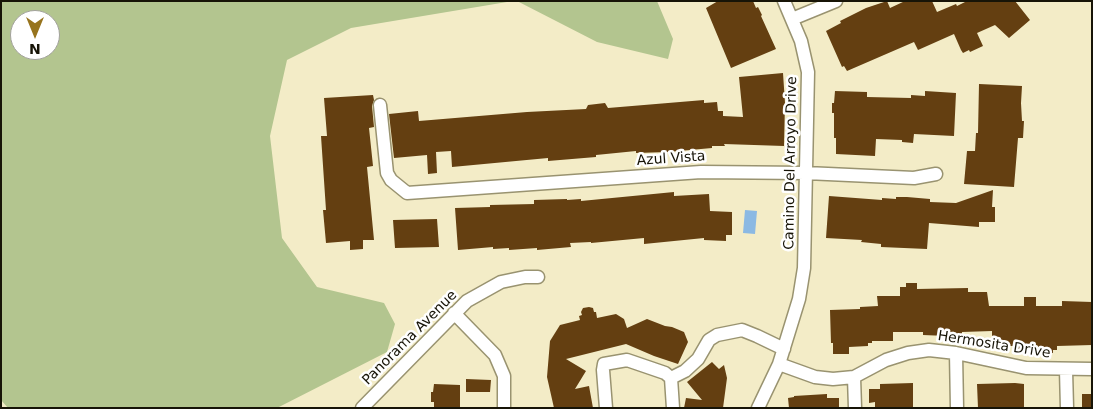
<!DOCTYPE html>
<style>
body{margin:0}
#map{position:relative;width:1093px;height:409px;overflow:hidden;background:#f3ecc7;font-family:"DejaVu Sans",sans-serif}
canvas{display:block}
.frame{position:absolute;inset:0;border:2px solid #171407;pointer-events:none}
.north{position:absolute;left:10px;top:10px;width:50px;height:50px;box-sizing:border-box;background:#fff;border:1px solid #a2a19c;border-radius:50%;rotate:180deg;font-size:14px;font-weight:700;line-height:20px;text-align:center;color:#171407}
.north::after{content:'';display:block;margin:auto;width:18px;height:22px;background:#97741e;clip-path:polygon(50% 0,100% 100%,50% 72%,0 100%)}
</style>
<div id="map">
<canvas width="1093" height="409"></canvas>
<div class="frame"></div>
<div class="north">N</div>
</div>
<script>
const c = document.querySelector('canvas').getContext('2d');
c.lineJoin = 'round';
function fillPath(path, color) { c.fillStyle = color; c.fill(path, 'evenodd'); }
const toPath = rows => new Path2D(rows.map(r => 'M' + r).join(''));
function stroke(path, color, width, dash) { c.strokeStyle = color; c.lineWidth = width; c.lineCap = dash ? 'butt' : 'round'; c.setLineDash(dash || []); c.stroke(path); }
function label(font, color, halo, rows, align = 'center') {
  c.font = font + ' "DejaVu Sans",sans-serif'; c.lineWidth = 5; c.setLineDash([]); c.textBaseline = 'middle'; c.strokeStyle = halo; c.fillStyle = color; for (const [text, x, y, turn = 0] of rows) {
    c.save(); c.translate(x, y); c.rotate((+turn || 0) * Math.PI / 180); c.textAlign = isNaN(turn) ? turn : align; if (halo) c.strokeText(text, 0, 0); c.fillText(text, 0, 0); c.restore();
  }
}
fillPath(toPath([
 [1,1,513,1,351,28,287,60,270,136,282,238,317,287,384,303,395,324,387,352,277,408,8,408,1,400],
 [20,20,50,20,50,50,20,50],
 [517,1,657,1,673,39,668,59,597,42]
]), '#b3c58f');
fillPath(toPath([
 [745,210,757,211,755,234,743,233]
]), '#8bb9e3');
fillPath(toPath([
 [718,1,753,1,756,8,758,7,762,15,761,16,776,49,731,68,706,8],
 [887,1,890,8,905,1,932,1,937,12,956,4,957,6,967,1,1015,1,1030,20,1009,38,995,25,977,33,983,46,970,52,969,50,963,53,961,50,954,34,918,50,914,42,847,71,844,66,842,67,826,31,841,23,840,21,866,8],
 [783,73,785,103,784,146,724,144,725,146,712,146,712,148,668,152,636,153,636,151,596,155,596,157,548,161,548,158,452,167,451,151,436,152,437,173,428,174,427,155,394,158,389,114,418,111,419,121,527,112,586,109,588,105,605,103,608,108,704,100,704,103,717,102,718,111,723,111,723,116,743,117,739,77],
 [979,84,1022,86,1021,103,1022,121,1024,121,1023,138,1018,138,1014,187,964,184,967,151,975,151,976,133,978,133],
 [835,91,867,92,867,97,911,98,911,95,925,96,925,91,956,93,954,136,914,134,913,143,902,142,902,140,876,139,875,156,836,154,836,138,834,138,834,113,832,113,832,103,834,103],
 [373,95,374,100,372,106,374,127,369,128,373,166,367,167,374,240,363,240,363,249,350,250,350,241,326,243,323,210,326,210,321,136,327,136,324,98],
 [993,190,992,207,995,207,995,222,979,222,979,227,929,223,927,249,881,247,881,244,861,242,862,240,826,238,829,196,882,200,882,198,896,199,896,197,907,197,930,199,930,202,956,203],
 [674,192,674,196,709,194,710,211,732,212,732,235,726,235,726,241,704,240,704,238,644,244,644,238,591,243,591,242,570,243,571,247,537,250,537,248,509,250,509,248,493,249,493,247,458,250,455,208,490,207,490,205,534,204,534,200,567,199,567,200,581,199,581,201],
 [437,219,439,247,395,248,393,220],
 [906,283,917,283,917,289,968,288,968,292,987,292,989,306,1024,306,1024,297,1036,297,1036,306,1062,306,1062,301,1092,302,1092,345,1057,346,1057,350,1053,350,1053,353,1038,354,1038,350,1016,351,1016,346,992,346,992,331,962,332,962,336,947,336,923,335,923,332,893,332,893,341,872,341,872,343,868,343,868,346,849,347,849,354,833,354,833,343,831,343,830,310,860,309,860,307,878,306,877,296,900,296,900,287,906,287],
 [589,307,593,308,594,312,596,312,597,318,616,314,624,319,627,328,647,319,665,326,672,327,684,332,688,342,678,364,654,356,626,344,566,359,586,371,575,389,589,386,593,408,554,408,547,377,550,341,560,325,580,320,579,316,582,315,581,312,583,308],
 [712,362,719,369,724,365,727,378,723,408,684,408,686,398,702,400,687,382],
 [466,379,491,380,490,392,466,392],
 [913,383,913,408,875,408,875,402,869,403,869,389,880,389,880,384],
 [1015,383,1024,384,1024,408,978,408,977,384],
 [434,384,460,385,460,408,434,408,434,402,431,402,431,392,433,392],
 [827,394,827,398,839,398,839,408,789,408,788,398,794,397,794,396],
 [1082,394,1092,394,1092,408,1082,408]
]), '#643f11');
const minor = toPath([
 [792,19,836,1],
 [380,105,387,173,391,180,407,193,701,172,806,173,914,178,936,174],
 [454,313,495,355,504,376,504,408],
 [956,353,957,408],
 [779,364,815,377,833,379,854,377,886,360,908,353,929,350,956,353,1026,368,1092,369],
 [1066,370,1067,408],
 [854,377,855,408],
 [671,378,685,371,698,359,709,340,717,335,742,330,757,336,784,349],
 [362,408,467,301,501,282,525,277,538,277],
 [606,408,603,370,604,364,627,360,665,373,671,378,673,408],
 [758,408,779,364,799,299,804,268,808,72,801,41,784,1]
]);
stroke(minor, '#999370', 15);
stroke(minor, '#fff', 12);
label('14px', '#171407', '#fff', [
 ["Azul Vista",671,159,-4],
 ["Camino Del Arroyo Drive",791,163,-89],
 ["Panorama Avenue",410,338,-45],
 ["Hermosita Drive",994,345,9]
]);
</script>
